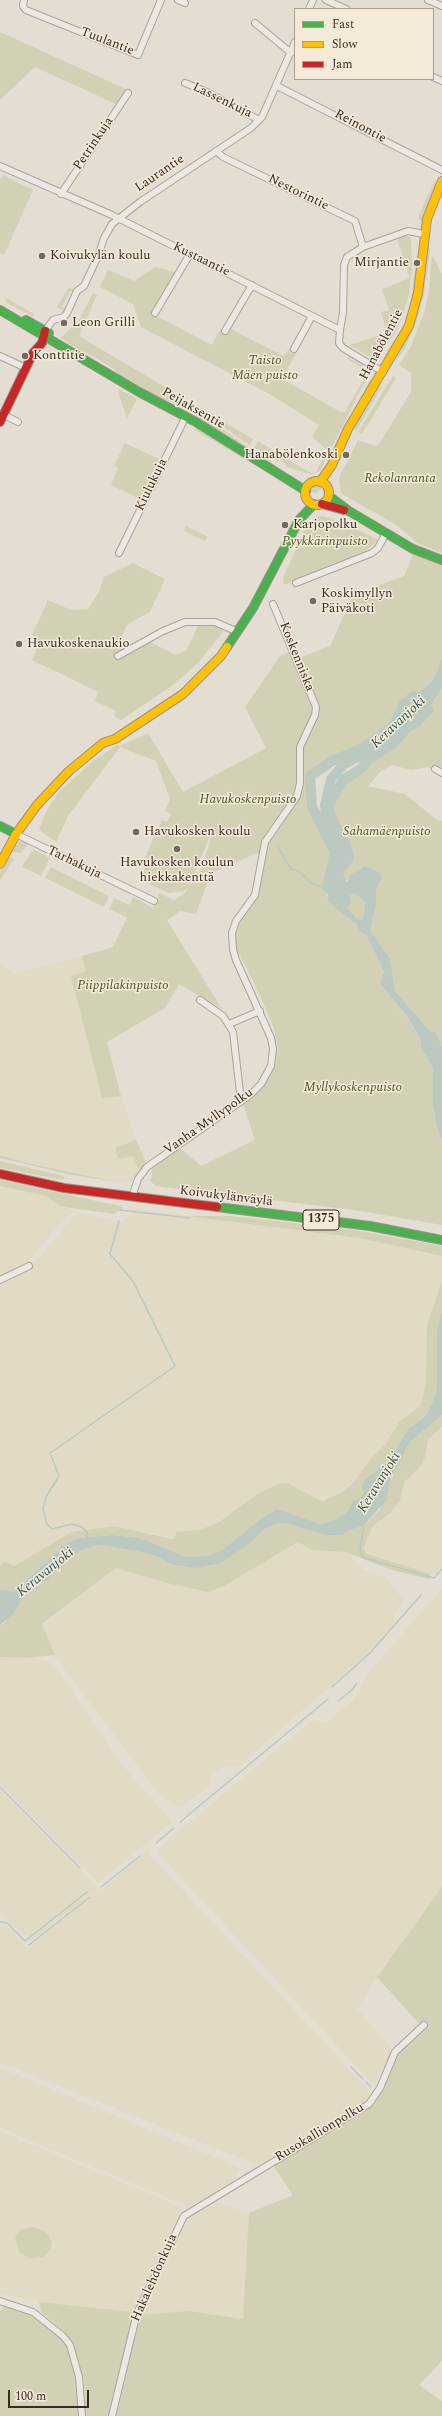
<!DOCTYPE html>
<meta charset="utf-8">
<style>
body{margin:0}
#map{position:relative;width:442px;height:2416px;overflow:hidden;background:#e3ddd2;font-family:Spectral,serif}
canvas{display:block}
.legend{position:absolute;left:294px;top:8px;width:140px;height:72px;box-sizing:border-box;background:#f3ead9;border:1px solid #a89e90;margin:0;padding:5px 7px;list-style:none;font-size:12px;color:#382b22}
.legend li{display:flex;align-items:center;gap:8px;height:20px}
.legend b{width:20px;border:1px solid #a89e90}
.scale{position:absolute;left:8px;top:2390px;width:81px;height:18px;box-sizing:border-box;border:2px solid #382b22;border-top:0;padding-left:5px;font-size:12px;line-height:14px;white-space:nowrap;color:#382b22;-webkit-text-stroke:3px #f3ead9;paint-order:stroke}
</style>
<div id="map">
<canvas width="442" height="2416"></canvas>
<ul class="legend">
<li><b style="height:5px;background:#4caf50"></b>Fast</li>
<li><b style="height:5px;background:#ffc107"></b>Slow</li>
<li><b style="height:5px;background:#c62828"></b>Jam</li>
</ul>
<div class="scale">100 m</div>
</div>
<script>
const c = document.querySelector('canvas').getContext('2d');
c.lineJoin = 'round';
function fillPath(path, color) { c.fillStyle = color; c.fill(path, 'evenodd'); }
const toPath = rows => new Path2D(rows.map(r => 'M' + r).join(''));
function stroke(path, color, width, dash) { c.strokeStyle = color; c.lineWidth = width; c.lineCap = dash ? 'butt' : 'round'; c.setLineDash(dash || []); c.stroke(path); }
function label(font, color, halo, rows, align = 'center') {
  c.font = font + ' Spectral,serif'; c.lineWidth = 3; c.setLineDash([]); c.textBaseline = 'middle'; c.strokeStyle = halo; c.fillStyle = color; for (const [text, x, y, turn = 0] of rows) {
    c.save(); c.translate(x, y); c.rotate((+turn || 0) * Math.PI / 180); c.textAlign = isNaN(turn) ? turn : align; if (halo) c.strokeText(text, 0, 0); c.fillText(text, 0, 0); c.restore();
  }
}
fillPath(toPath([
 [82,956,86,971,71,976,102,1098,121,1096,136,1140,115,1148,118,1159,133,1155,139,1170,130,1182,118,1182,0,1155,0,965,13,974],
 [0,1186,46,1196,59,1206,75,1210,56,1228,29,1261,32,1266,74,1216,81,1213,122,1222,135,1209,359,1238,442,1256,442,1281,427,1325,426,1382,422,1401,419,1407,400,1421,385,1445,372,1457,354,1482,325,1501,317,1499,287,1484,256,1495,213,1525,175,1538,115,1526,72,1532,14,1566,5,1562,0,1565,0,1442,3,1441,0,1437],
 [442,1427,442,1568,435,1576,367,1554,363,1550,372,1527,390,1513,403,1492,404,1483,421,1465,425,1457,428,1439],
 [298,1542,312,1550,345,1552,363,1570,386,1577,403,1600,394,1616,395,1625,369,1652,239,1766,224,1766,211,1775,209,1786,179,1807,159,1794,55,1656,43,1626,116,1568,171,1584,224,1586],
 [442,1589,442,1887,377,1977,357,2009,392,2049,374,2085,158,1853,162,1845,312,1720,327,1723,353,1700,371,1670],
 [0,1657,48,1661,57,1669,116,1758,172,1822,98,1883,0,1784],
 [0,1789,99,1889,32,1942,0,1913],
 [147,1852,371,2093,364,2102,258,2165,0,2062,0,1926,8,1928,25,1947,29,1948],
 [0,2068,240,2168,235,2180,189,2207,181,2211,133,2312,39,2302,0,2293,0,2131,17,2138,18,2143,21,2140,185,2208,188,2207,0,2128],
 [216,2202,249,2213,243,2319,189,2311,139,2315,189,2217]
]), '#e1dac4');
fillPath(toPath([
 [0,32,128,90,118,105,35,67,0,100],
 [3,175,33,190,4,255,0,253,0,180],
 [434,182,437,182,435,188,422,221,418,218],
 [405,236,410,237,411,240,412,270,409,294,403,315,394,334,378,358,374,359,349,345,387,333,381,312,389,310,382,289,410,278,397,239],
 [427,247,430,249,424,294,417,320,405,348,395,362,407,337],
 [432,255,442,274,442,553,418,543,395,524,344,495,341,493,339,478,358,440,376,446,379,444,411,392,411,373,399,365,410,348,424,314,429,290],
 [155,267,175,272,152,314,212,345,220,330,228,333,231,329,284,356,289,349,296,353,282,379,341,412,345,412,368,372,346,358,349,357,370,371,320,471,313,474,303,472,287,467,283,462,279,460,278,462,254,448,258,441,311,473,316,472,327,450,312,437,319,425,271,395,141,327,133,304,100,287,108,270,135,281],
 [415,267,418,267,417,279,407,321,386,357,385,355,402,328,410,308],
 [69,287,74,290,73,292,70,291,62,307,65,309,64,311,57,307],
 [93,293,97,295,79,336,185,399,177,397,175,404,145,391,119,376,114,369,89,354,80,351,61,338,79,320],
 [4,297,34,314,35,315,32,316,7,303],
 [393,376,396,378,362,434,358,432],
 [370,380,372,381,325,472,324,469,335,444],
 [380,385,381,388,356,431,355,425],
 [119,389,137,399,127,418,118,392],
 [200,402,198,407,253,439,249,445,197,408],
 [202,415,248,447,246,450,200,419],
 [195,427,238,453,294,488,195,430],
 [125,443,159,459,140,499,111,485,118,468,114,466],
 [253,450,272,461,271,463,251,453],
 [315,485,322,487,320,491,318,490,317,494,310,491,312,487,317,490,313,487],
 [323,516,347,524,378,540,365,552,284,585,283,578,304,531,314,518],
 [186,526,207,536,205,541,184,531],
 [413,555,442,564,442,658,432,682,404,704,394,725,359,750,332,761,318,769,310,776,309,787,312,806,335,852,326,896,356,924,360,932,366,935,384,972,380,984,408,1019,421,1040,421,1048,433,1068,433,1105,437,1129,442,1140,442,1225,354,1210,156,1186,149,1180,152,1177,152,1168,176,1150,182,1150,201,1166,255,1140,243,1104,264,1086,271,1076,276,1063,277,1047,274,1029,259,993,240,955,237,956,233,935,240,919,250,908,257,895,261,857,257,853,211,873,196,914,180,911,167,920,222,1009,179,984,165,1008,107,1042,121,1096,102,1098,71,976,86,971,82,956,113,947,127,918,109,909,114,898,130,905,133,897,153,908,159,893,174,900,185,893,203,865,214,827,188,888,184,891,169,893,140,880,149,859,145,857,162,820,167,822,171,814,165,811,170,799,156,761,120,747,68,816,56,842,39,830,46,812,59,792,92,762,117,745,120,746,148,733,183,792,266,748,245,707,280,656,290,652,313,696,301,657,330,646,353,595,404,576],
 [133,563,165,579,150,612,128,624,120,638,133,644,148,641,176,655,186,651,200,622,226,628,199,662,172,686,121,720,114,716,116,711,95,701,98,692,32,660,39,645,37,638,32,635,48,600,71,610,88,609,99,592,104,577],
 [442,688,442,775,428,767,411,770,392,765,381,771,368,786,405,794,437,820,442,821,442,1047,436,1032,430,1031,395,991,390,958,370,930,376,905,376,889,382,878,381,873,365,866,339,887,341,883,338,872,349,858,346,845,340,837,328,809,329,804,340,783,362,768,372,757,384,751,407,727,415,724,433,703],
 [19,841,23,841,28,845,20,853,10,852,14,845],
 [33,849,50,858,41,876,22,867],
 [8,856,14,859,0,881,0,872],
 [51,867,109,896,104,907,45,878],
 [354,893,364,901,365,908,362,920,357,919,347,907,351,904,350,896],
 [136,1140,147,1164,139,1170,133,1156,118,1159,115,1148],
 [0,1155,28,1163,118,1182,71,1175,0,1158],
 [0,1161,64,1176,64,1180,0,1168],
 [0,1180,124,1207,114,1214,59,1206,46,1196,0,1186],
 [186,1216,231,1216,354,1230,442,1246,442,1256,359,1238],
 [442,1281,442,1310,437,1330,437,1389,432,1404,425,1415,408,1429,388,1463,360,1498,353,1501,348,1511,333,1521,321,1524,277,1509,261,1519,223,1549,211,1555,194,1557,184,1556,140,1538,112,1535,79,1538,67,1543,14,1591,0,1590,0,1565,5,1562,14,1566,72,1532,115,1526,171,1539,175,1538,176,1532,199,1530,216,1524,256,1495,278,1484,287,1483,317,1499,324,1501,343,1491,354,1482,372,1457,385,1445,400,1421,419,1407,422,1401,426,1382,427,1325],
 [442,1415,442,1427,428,1439,425,1457,421,1465,404,1483,400,1500,390,1513,372,1527,363,1549,367,1554,431,1574,429,1579,392,1570,345,1552,312,1550,298,1542,224,1586,208,1592,171,1584,116,1568,42,1624,55,1655,27,1658,0,1657,0,1625,3,1624,26,1593,50,1578,53,1572,81,1550,99,1545,136,1551,156,1556,173,1565,185,1567,252,1542,263,1530,275,1524,287,1523,344,1534,347,1531,363,1526,379,1511,397,1464,410,1442],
 [442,1887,442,2361,419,2385,442,2401,442,2416,115,2416,139,2315,189,2311,243,2319,249,2213,293,2195,273,2165,364,2106,376,2090,389,2054,421,2026,377,1977],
 [34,2227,47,2233,52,2242,50,2250,43,2257,30,2259,20,2253,15,2238,21,2229],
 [39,2302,133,2312,109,2416,85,2416,84,2379,73,2343,65,2332,41,2312],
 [5,2305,35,2317,62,2338,67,2347,78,2383,79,2416,0,2416,0,2311]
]), '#d3d1b5');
fillPath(toPath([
 [442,658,442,688,428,710,414,696,432,682],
 [365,866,381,873,382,878,376,889,376,905,370,930,390,958,395,991,430,1031,436,1032,442,1047,442,1140,437,1129,433,1105,433,1068,421,1048,421,1040,408,1018,380,984,384,972,366,935,360,932,356,924,328,902,327,887,334,882,339,887,348,881,350,875],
 [354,893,364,901,365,908,362,920,357,919,347,907,351,904,350,896],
 [442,1310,442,1415,410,1442,391,1478,386,1501,363,1526,347,1531,342,1535,326,1535,287,1523,275,1524,263,1530,252,1542,221,1563,195,1568,173,1565,156,1556,136,1551,99,1545,81,1550,53,1572,49,1580,40,1582,26,1593,14,1613,0,1625,0,1590,14,1591,67,1543,79,1538,112,1535,140,1538,184,1556,194,1557,211,1555,223,1549,261,1519,277,1509,321,1524,333,1521,348,1511,353,1501,360,1498,364,1492,362,1488,364,1480,388,1463,408,1429,425,1416,432,1404,437,1389,437,1330]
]), '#bbc9c0');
stroke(toPath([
 [278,847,291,869,299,871,311,883,327,888],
 [120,1210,190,1218],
 [362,1525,364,1527,360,1548,362,1557,434,1578,442,1569],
 [87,1538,87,1532,82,1527,72,1524,52,1529,47,1524,43,1509,46,1497,59,1476,50,1453,175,1366,133,1281,110,1254,119,1221],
 [332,1687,370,1653,421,1595],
 [338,1701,352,1690,357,1683],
 [0,1787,80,1868],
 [180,1822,328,1699],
 [156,1843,174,1828],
 [101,1887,140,1856],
 [0,1922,7,1923,25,1941,87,1892],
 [29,1945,90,1897],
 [351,2067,363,2079],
 [366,2082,371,2087]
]), '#bbc9c0', 1.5);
stroke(toPath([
 [414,696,428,710,415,724,407,727,394,743,368,760,362,768,344,779,329,804,328,809,340,837,346,845,349,858,338,872,341,883,339,887,334,882,327,887,335,852,312,806,310,776,332,761,359,750,386,732,394,725,404,704,414,696],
 [335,895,335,871,344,857,326,814,325,805,331,779,344,764,373,749,410,716,432,691,442,674]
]), '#bbc9c0', 10);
const street = toPath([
 [24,0,23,6,26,10,138,55,161,0],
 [178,0,185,3],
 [326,0,346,9],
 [428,0,442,6],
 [309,9,313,0],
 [255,23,291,53],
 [433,77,442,81],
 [185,83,207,92,259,120],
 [277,86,442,170],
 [216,151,223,157,355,221,363,247],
 [0,166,112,215,340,330,339,343,343,348,383,372],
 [61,194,128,93],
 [155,313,190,254],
 [340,330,343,312,344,265,347,257,363,247,408,231,424,234],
 [45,331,53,320,64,317,67,313,77,291,84,286,98,256,104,238,112,224,140,202,251,128,262,117,295,42],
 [225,331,252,285],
 [294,349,312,316],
 [0,356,26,368],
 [4,415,18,422],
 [119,553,186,416],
 [296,583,372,553,378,548,386,533],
 [118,656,163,631,185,622,215,622,238,632],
 [435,769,442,773],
 [16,834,154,901],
 [200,1000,223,1016,233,1032,241,1101],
 [229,1024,260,1011],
 [132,1197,138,1179,147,1167,250,1095,261,1084,271,1066,273,1049,271,1038,236,960,233,950,232,933,236,921,255,895,265,842,297,796,300,783,300,747,315,715,316,707,273,604],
 [0,1280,29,1266],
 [0,2301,33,2312,63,2336,70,2345,79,2377,82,2416],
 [112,2416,137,2313,184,2216,369,2104,380,2088,395,2052,424,2025]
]);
const fast = toPath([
 [0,310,139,392,196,422,306,491],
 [26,320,49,333],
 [329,496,349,511,413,549,442,560],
 [227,647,253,608,299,520,314,504],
 [0,826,16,834],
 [217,1207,370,1226,442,1240]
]);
const slow = toPath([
 '305 493a12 12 0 1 1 24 0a12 12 0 1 1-24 0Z',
 [320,482,332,465,348,429,409,326,418,293,427,219,442,181],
 [0,864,16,834,37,805,69,771,103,743,115,739,183,694,221,656,227,647]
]);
const jam = toPath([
 [0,422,33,353,42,343,45,331],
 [322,504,344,510],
 [0,1174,64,1188,217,1207]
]);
stroke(street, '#a9a39a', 8);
stroke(fast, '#99928a', 10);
stroke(slow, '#99928a', 10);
stroke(jam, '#99928a', 10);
stroke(street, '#ece8e1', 6);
stroke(fast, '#4caf50', 8);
stroke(slow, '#ffc107', 8);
stroke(jam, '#c62828', 8);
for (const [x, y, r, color] of [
 [42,256,4,"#746960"],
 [417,263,4,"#746960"],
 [64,323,4,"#746960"],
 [25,356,4,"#746960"],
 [346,455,4,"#746960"],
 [285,525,4,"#746960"],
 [313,601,4,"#746960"],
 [19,644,4,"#746960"],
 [136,832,4,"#746960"],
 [177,849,4,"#746960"]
]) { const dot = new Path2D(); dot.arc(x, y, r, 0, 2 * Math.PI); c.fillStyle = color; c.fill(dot); stroke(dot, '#f3ead9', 1.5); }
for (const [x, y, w] of [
 [321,1220,36]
]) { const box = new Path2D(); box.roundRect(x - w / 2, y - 10, w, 20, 3); c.fillStyle = '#f3ead9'; c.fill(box); stroke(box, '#382b22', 1); }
label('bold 12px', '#382b22', null, [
 ["1375",321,1220]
]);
label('13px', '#382b22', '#f3ead9', [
 ["Tuulantie",107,42,21],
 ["Lassenkuja",222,101,26],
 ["Reinontie",360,127,28],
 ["Petrinkuja",94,144,-56],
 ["Laurantie",160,174,-34],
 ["Nestorintie",298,193,26],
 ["Kustaantie",201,260,26],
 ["Hanabölentie",382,345,-62],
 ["Peijaksentie",193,409,30],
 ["Kiulukuja",152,485,-64],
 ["Koskenniska",296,657,68],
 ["Tarhakuja",74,863,26],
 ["Vanha Myllypolku",209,1122,-35],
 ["Koivukylänväylä",226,1197,7],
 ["Rusokallionpolku",320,2133,-31],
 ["Hakalehdonkuja",155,2278,-66]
]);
label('13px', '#382b22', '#f3ead9', [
 ["Koivukylän koulu",50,256],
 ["Mirjantie",409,263,"right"],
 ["Leon Grilli",72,323],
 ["Konttitie",33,356],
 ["Hanabölenkoski",338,455,"right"],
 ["Karjopolku",293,525],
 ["Koskimyllyn",321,594],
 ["Päiväkoti",321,609],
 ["Havukoskenaukio",27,644],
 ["Havukosken koulu",144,832],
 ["Havukosken koulun",177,863,"center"],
 ["hiekkakenttä",177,878,"center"]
], 'left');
label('italic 13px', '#4b522a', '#f3ead9', [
 ["Taisto",265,361],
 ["Mäen puisto",265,376],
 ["Rekolanranta",400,479],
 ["Pyykkärinpuisto",325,542],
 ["Havukoskenpuisto",248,800],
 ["Sahamäenpuisto",387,832],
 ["Piippilakinpuisto",123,986],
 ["Myllykoskenpuisto",353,1088]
]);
label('italic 14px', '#325652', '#f3ead9', [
 ["Keravanjoki",399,723,-43],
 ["Keravanjoki",380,1483,-58],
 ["Keravanjoki",46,1573,-39]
]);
</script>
